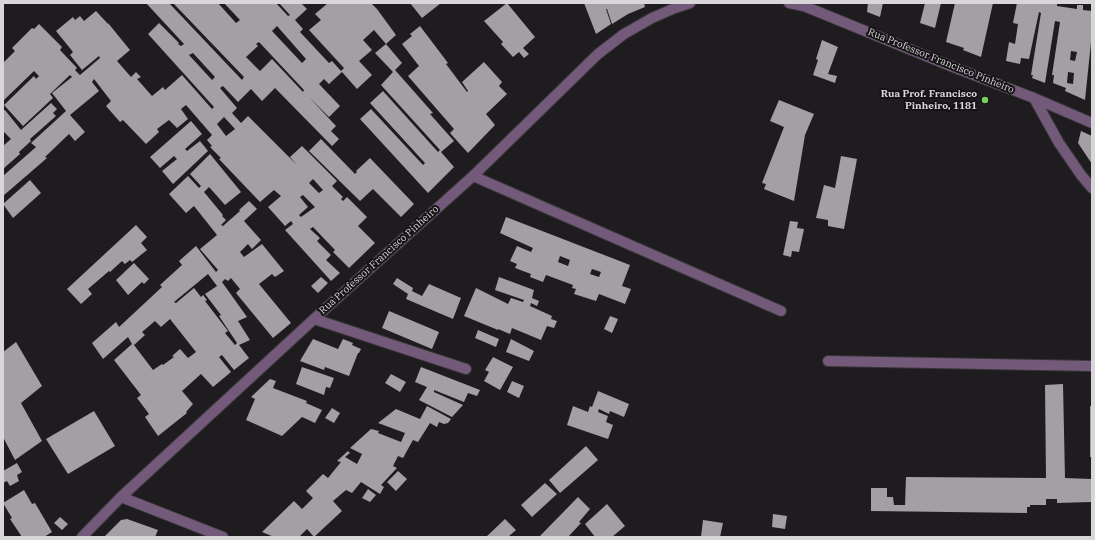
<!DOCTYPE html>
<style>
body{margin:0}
#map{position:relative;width:1095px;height:540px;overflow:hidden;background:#1f1c1f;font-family:"IBM Plex Serif",serif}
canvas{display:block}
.frame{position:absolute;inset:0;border:4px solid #d8d6d8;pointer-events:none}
</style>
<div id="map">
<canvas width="1095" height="540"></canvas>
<div class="frame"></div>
</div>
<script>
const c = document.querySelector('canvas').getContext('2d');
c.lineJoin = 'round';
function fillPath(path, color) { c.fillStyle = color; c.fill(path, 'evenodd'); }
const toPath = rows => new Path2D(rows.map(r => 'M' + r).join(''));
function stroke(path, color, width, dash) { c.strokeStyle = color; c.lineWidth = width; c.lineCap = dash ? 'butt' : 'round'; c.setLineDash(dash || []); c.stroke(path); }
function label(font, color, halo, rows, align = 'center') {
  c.font = font + ' "IBM Plex Serif",serif'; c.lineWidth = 4; c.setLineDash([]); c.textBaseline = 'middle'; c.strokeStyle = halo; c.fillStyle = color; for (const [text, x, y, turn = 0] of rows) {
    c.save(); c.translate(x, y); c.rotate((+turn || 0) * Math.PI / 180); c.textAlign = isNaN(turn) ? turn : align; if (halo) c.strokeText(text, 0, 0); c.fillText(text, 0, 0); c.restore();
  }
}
fillPath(toPath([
 [146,3,169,3,242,80,244,77,173,3,218,3,236,23,240,20,224,3,276,3,288,16,290,15,279,3,301,3,307,9,295,20,303,29,300,32,329,63,332,61,341,71,344,68,309,30,321,20,315,14,328,3,371,3,377,9,396,35,386,44,374,30,363,40,372,50,359,61,372,75,357,89,342,72,329,84,324,79,319,84,340,106,329,117,309,97,336,126,331,131,339,139,332,146,275,88,262,101,251,89,238,102,223,86,220,88,237,108,232,113,241,123,248,116,297,165,290,157,302,146,337,181,332,186,343,197,341,199,343,201,347,197,367,217,358,226,375,243,349,268,333,252,335,250,313,227,310,229,320,238,317,241,331,255,326,260,340,273,331,281,285,230,293,224,291,221,285,226,268,207,281,196,274,190,260,202,219,159,221,158,210,147,212,146,207,140,212,135,186,105,181,109,188,119,177,128,169,120,157,129,159,132,146,144,123,120,120,122,106,106,111,101,94,79,92,82,99,91,70,115,85,132,75,141,69,134,45,157,47,158,3,196,3,176,36,147,31,143,66,111,52,93,72,77,70,75,50,94,53,98,23,126,4,105,34,76,36,79,39,76,34,71,3,101,3,63,15,51,12,48,32,28,34,29,39,24,62,47,60,50,77,68,75,70,80,75,100,58,99,56,82,70,70,55,73,52,56,31,73,17,75,20,80,16,84,21,96,11,108,24,108,23,130,50,117,61,131,77,136,72,141,77,137,79,152,96,163,87,165,90,182,75,212,109,214,107,148,34,159,23,179,43,178,44,181,46,184,44],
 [277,26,306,59,302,63,272,31],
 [259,42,304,90,303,92,272,59,260,71,246,57,258,46,256,44],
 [193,53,215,77,212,80,189,55],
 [224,117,235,129,226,136,217,124],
 [313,179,323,190,319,193,309,183],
 [303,195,315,207,301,217,299,215,308,207,300,197],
 [410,3,441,3,422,18],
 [507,3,535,37,523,48,529,54,524,58,519,52,513,57,501,44,503,42,484,21],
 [584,3,644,3,645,7,628,14,612,24,607,9,606,9,611,24,596,34],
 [868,3,883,3,880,17,867,12],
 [925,3,941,3,935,28,920,23],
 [955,3,993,3,981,57,963,50,964,48,946,42],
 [1017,3,1057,3,1057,6,1077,9,1077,5,1083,5,1083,10,1092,11,1092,33,1085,100,1065,91,1066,88,1053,83,1054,75,1052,75,1060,22,1055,21,1045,83,1032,78,1033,75,1031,75,1041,13,1039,12,1029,59,1021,58,1020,64,1006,61,1009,42,1015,44,1018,24,1013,23],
 [1071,51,1077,52,1075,61,1070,60],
 [1068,72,1074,73,1073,84,1067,83],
 [420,26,448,63,446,64,467,92,468,91,462,82,484,62,502,82,499,86,507,94,486,114,495,125,468,153,450,133,454,129,408,76,419,66,402,44,412,36,410,34],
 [822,40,838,47,828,74,837,76,835,83,813,75,818,60,816,59],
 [386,44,402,63,395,70,433,113,430,114,454,141,441,152,454,167,428,193,360,119,371,109,423,165,425,163,370,103,383,91,438,152,440,150,381,85,393,72,375,53],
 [779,100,814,114,805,135,794,201,764,189,766,184,762,183,784,127,770,121],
 [51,103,57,109,53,113,56,116,30,139,31,141,19,152,20,154,3,169,3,146,11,139,3,131,3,111,5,110,21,130],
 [191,121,202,134,185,149,187,151,200,141,208,151,173,184,162,171,177,159,174,156,160,168,150,157],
 [1081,131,1092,136,1092,164,1078,143],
 [321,139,355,174,357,172,356,171,370,158,414,204,401,217,373,189,360,201,309,151],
 [210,154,241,192,225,205,209,187,204,192,223,215,222,216,226,220,221,225,223,226,240,211,239,210,249,201,257,209,244,221,261,240,252,249,248,244,240,252,244,257,262,244,284,271,275,277,272,274,259,284,291,323,273,338,236,293,240,289,231,278,228,281,225,279,222,282,247,317,238,321,250,340,239,345,249,358,234,370,222,355,219,357,231,372,213,387,201,374,182,391,193,404,186,412,187,413,158,436,145,417,149,414,137,398,141,395,114,360,132,344,128,337,103,359,92,343,116,322,119,327,162,287,160,285,182,265,179,261,196,246,216,272,218,270,200,249,217,235,194,206,186,213,169,194,188,176,199,188,201,186,190,174],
 [208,274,217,286,205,294,221,315,219,316,237,343,235,345,225,333,228,331,205,301,207,300,203,295,201,297,194,288,176,303,174,302],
 [170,319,196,352,188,358,180,349,172,356,174,357,163,365,162,364,153,370,134,345,145,335,142,332,155,321,161,327],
 [841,156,857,159,844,229,828,226,828,220,816,218,824,185,835,188],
 [30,180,41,193,13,218,3,204],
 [506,217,630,265,622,286,631,289,625,304,599,294,596,301,574,294,576,289,572,288,573,285,546,275,543,282,530,277,531,274,515,268,517,264,510,261,517,246,531,252,533,248,500,233],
 [560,256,570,260,568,266,558,262],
 [592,269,601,272,599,277,590,274],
 [790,221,798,222,797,228,804,229,799,252,792,251,791,257,783,255],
 [136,225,147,237,141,243,147,250,132,262,130,260,125,264,122,261,110,272,109,271,88,289,92,294,81,304,67,289],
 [134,263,149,279,144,284,142,282,128,295,116,280],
 [321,277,328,283,318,293,311,286],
 [499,277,534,290,532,298,539,301,537,306,531,303,530,306,552,316,551,319,557,321,554,328,547,326,541,340,512,328,510,334,498,329,498,330,464,316,476,288,508,304,511,298,523,302,524,300,495,290],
 [397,278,413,288,412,291,422,296,429,284,461,298,453,319,406,299,408,294,393,284],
 [389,311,439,332,432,349,382,328],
 [610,316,618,319,612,333,604,329],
 [478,330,499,339,496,347,475,338],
 [313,339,338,349,343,339,353,343,352,345,361,349,359,353,358,353,349,376,325,367,324,370,300,361],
 [511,339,534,351,529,361,506,352],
 [16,342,42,386,21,403,42,441,15,460,3,437,3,352],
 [493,357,513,367,500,390,484,381,489,372,485,370],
 [302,367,334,378,330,388,326,387,324,395,296,384],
 [421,367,480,390,477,396,468,393,464,402,434,390,434,392,463,405,452,417,419,400,427,387,415,382],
 [391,374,406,382,400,392,385,383],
 [270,379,276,381,273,388,307,401,306,403,322,410,315,423,302,417,282,436,246,420,255,399,251,397],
 [512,381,524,386,519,398,507,392],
 [1063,384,1065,478,1092,479,1091,502,1057,503,1057,499,1046,499,1046,505,1030,505,1030,507,1027,507,1027,513,871,511,871,488,887,488,887,497,893,497,894,505,905,505,906,477,1046,478,1045,385],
 [598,391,629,404,624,417,610,411,609,414,599,409,598,412,608,416,606,422,613,425,608,439,567,425,573,406,588,412,590,406,592,407],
 [427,406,451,419,448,423,444,424,439,422,437,427,430,423,418,442,413,440,403,458,398,456,393,466,397,468,381,485,384,487,380,494,361,482,352,493,346,490,333,501,342,511,314,537,307,529,299,537,274,537,262,532,294,501,302,509,313,498,306,491,323,474,328,478,341,462,337,461,348,451,350,453,345,457,357,464,362,454,350,448,371,429,379,431,378,433,401,442,405,433,378,423,396,409,420,419],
 [1090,406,1092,406,1092,457,1090,457],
 [332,408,340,413,334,423,325,418],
 [94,411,115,446,68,474,46,439],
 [586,446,598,460,560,493,549,480],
 [17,463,22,472,17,475,19,481,10,486,7,481,3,483,3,471],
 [398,471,407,479,396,491,387,482],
 [545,483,557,494,532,517,521,505],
 [368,489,376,495,370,502,362,498],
 [24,490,32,504,35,503,52,532,44,537,22,537,10,519,12,518,3,503],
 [578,497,590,509,579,522,581,523,568,537,539,537],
 [607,504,625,526,612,537,595,537,585,524],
 [773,514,787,516,785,529,772,527],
 [60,517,68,524,62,530,54,523],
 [127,519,158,530,155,537,104,537,121,520],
 [505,519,516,530,508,537,486,537],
 [703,520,723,523,720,537,701,537]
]), '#a39fa4');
const minor = toPath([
 [789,3,804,6,953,67,1034,98,1092,123],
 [1034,98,1059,143,1081,175,1092,188],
 [473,176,781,311],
 [314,319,466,369],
 [828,361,1092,366],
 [121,497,223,537],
 [82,537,121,497,314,319,473,176,598,54,624,34,652,18,675,8,690,3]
]);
stroke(minor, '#393639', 12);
stroke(minor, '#745a7a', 10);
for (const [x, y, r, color] of [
 [985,100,4,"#73d25c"]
]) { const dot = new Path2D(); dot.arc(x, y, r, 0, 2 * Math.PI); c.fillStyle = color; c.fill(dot); stroke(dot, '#161316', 1.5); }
label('10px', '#d8d6d8', '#161316', [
 ["Rua Professor Francisco Pinheiro",941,61,22],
 ["Rua Professor Francisco Pinheiro",379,260,-42]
]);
label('bold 10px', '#d8d6d8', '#161316', [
 ["Rua Prof. Francisco",977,94],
 ["Pinheiro, 1181",977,106]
], 'right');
</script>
